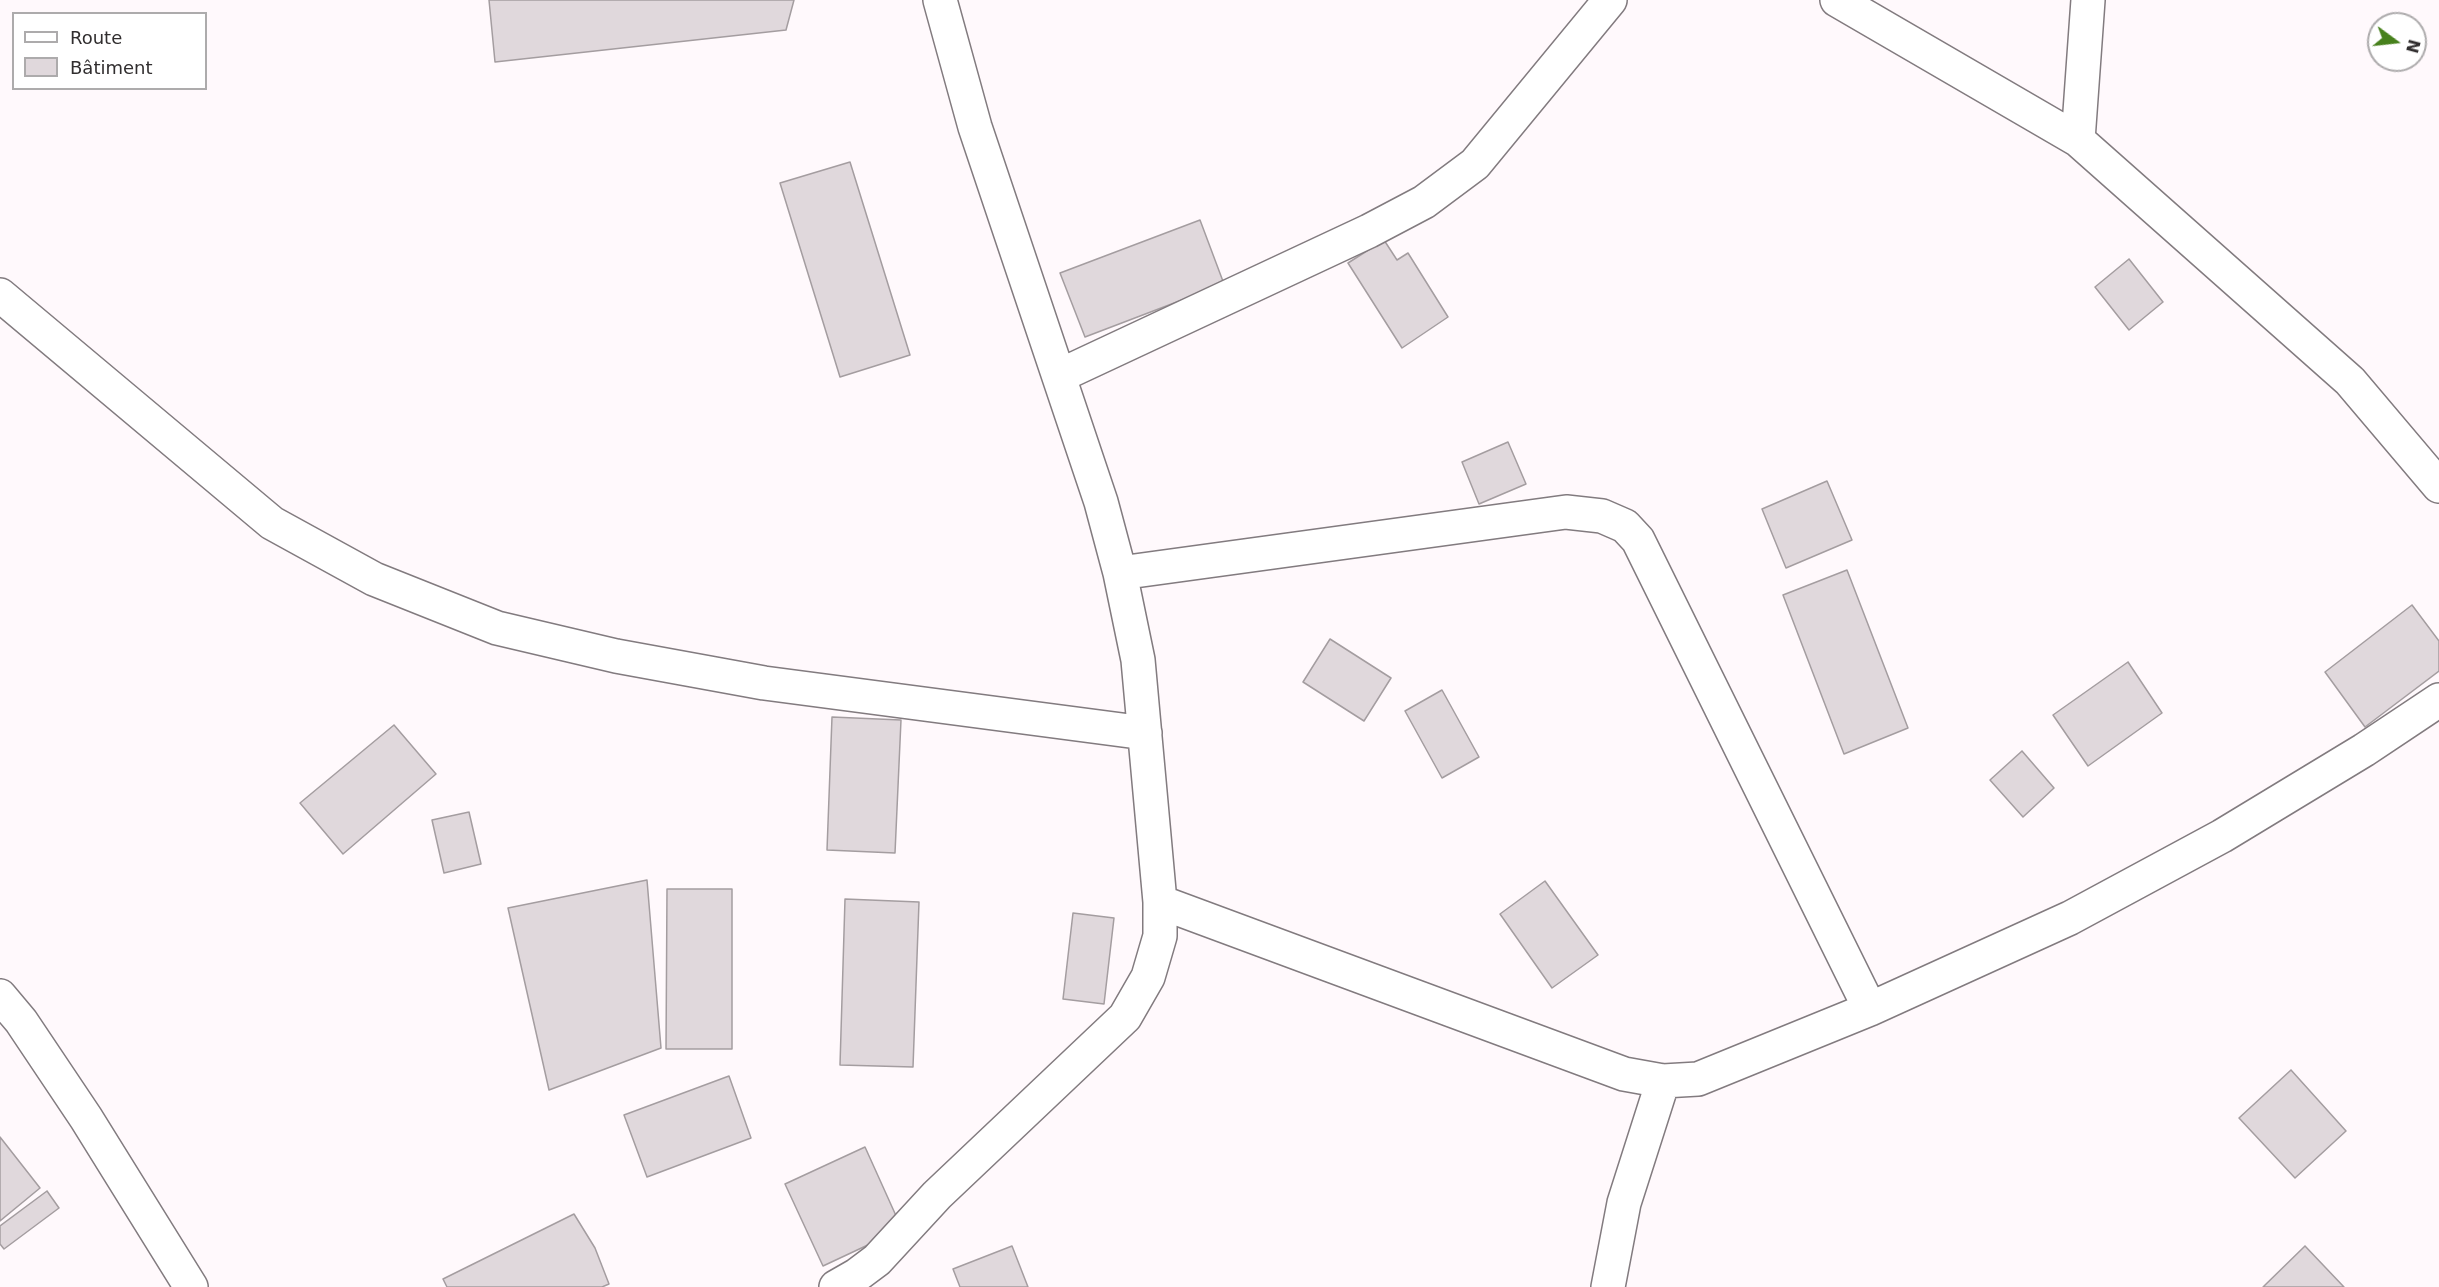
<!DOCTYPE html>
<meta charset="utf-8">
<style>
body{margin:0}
#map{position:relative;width:2439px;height:1287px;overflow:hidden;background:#fff9fc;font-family:"DejaVu Sans",sans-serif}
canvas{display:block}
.legend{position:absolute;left:12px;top:12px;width:195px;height:78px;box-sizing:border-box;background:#fff;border:2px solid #adabac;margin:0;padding:8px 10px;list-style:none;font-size:18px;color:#312e2f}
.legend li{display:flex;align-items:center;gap:12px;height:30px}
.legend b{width:30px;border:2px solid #adabac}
.north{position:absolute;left:2367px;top:12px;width:60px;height:60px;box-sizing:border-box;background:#fff;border:2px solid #adabac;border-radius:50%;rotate:105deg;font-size:16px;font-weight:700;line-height:24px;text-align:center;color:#312e2f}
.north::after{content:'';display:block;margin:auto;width:21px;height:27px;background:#47811c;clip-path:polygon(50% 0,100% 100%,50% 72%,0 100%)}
</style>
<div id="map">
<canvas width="2439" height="1287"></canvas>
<ul class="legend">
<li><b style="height:8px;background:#fff"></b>Route</li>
<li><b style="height:16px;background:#e0d8dc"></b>Bâtiment</li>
</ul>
<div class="north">N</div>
</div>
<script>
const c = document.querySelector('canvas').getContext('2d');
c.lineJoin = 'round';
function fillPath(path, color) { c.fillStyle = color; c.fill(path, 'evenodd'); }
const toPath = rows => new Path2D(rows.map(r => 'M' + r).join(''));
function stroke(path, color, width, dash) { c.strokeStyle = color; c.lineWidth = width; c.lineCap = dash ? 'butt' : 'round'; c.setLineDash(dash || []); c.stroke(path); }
const building = toPath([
 [489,0,794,0,786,30,495,62,489,0],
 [850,162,910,355,840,377,780,183,850,162],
 [1200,220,1224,284,1085,337,1060,273,1200,220],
 [1384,240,1397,260,1408,253,1448,317,1402,348,1348,263,1384,240],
 [2129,259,2163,302,2129,330,2095,287,2129,259],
 [1508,442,1526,484,1479,504,1462,462,1508,442],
 [1827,481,1852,540,1786,568,1762,509,1827,481],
 [1847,570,1908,728,1844,754,1783,595,1847,570],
 [2412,605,2439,641,2439,671,2365,727,2325,672,2412,605],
 [1330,639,1391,678,1364,721,1303,682,1330,639],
 [2128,662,2162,713,2088,766,2053,715,2128,662],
 [1442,690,1479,757,1442,778,1405,711,1442,690],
 [832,717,901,720,895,853,827,850,832,717],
 [394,725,436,774,343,854,300,803,394,725],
 [2022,751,2054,788,2023,817,1990,780,2022,751],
 [469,812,481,864,444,873,432,820,469,812],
 [647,880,661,1048,549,1090,508,908,647,880],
 [1545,881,1598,955,1552,988,1500,914,1545,881],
 [667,889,732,889,732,1049,666,1049,667,889],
 [845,899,919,902,913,1067,840,1065,845,899],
 [1073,913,1114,918,1104,1004,1063,999,1073,913],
 [2291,1070,2346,1131,2295,1178,2239,1118,2291,1070],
 [729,1076,751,1138,647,1177,624,1115,729,1076],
 [0,1137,40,1188,0,1221,0,1137],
 [865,1147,902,1229,823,1266,785,1184,865,1147],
 [47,1191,59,1208,4,1249,0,1244,0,1226,47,1191],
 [574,1214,595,1248,609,1284,602,1287,447,1287,443,1279,574,1214],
 [1012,1246,1028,1287,960,1287,953,1269,1012,1246],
 [2305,1246,2344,1287,2263,1287,2305,1246]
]);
fillPath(building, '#e0d8dc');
stroke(building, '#a49da0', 1.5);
const street = toPath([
 [1837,0,2078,140,2350,381,2439,486],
 [2078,140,2088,0],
 [0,295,272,523,374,579,497,628,616,656,764,683,1145,733],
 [1059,376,1369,231,1424,202,1475,164,1610,0],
 [1120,573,1566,512,1602,516,1625,526,1638,540,1870,1009],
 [1160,902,1624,1074,1663,1081,1698,1079,1870,1009,2070,918,2222,836,2364,750,2439,700],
 [0,996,21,1021,86,1118,191,1287],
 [836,1287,857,1275,877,1260,937,1195,1125,1017,1148,977,1160,936,1160,902,1138,660,1120,573,1101,502,975,127,940,0],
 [1608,1287,1624,1203,1663,1081]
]);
stroke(street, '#827b7f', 36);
stroke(street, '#fff', 33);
</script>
